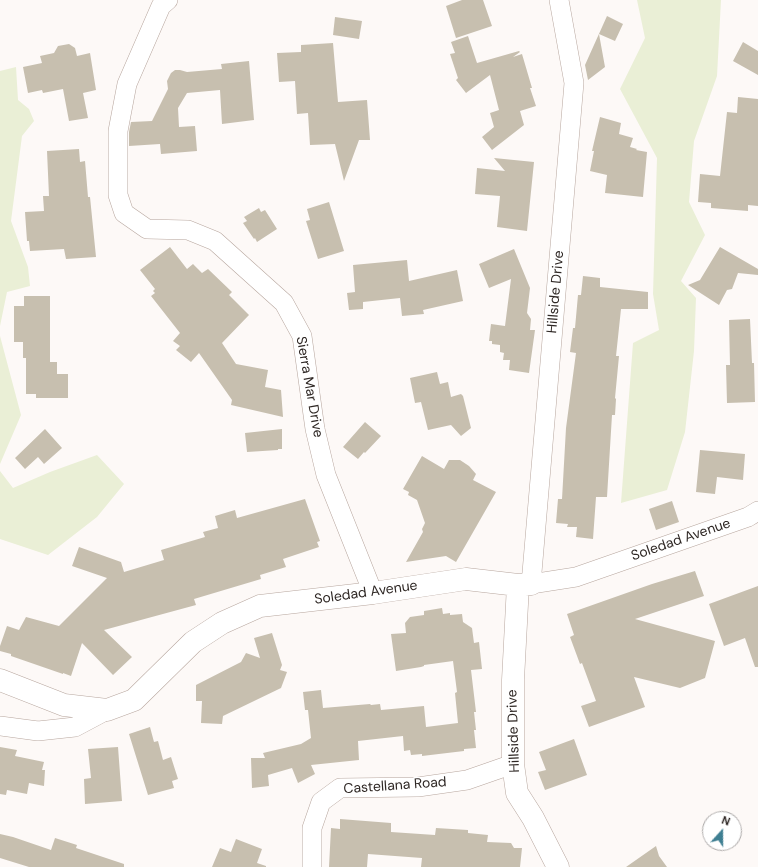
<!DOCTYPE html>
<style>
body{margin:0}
#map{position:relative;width:758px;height:867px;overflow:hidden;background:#fdf9f7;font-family:"DM Sans",sans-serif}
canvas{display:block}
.north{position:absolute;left:702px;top:811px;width:40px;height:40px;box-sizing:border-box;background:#fff;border:1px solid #aca9a8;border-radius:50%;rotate:21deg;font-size:11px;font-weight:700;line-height:16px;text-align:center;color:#2f2825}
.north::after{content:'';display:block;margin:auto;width:14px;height:18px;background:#3f7f92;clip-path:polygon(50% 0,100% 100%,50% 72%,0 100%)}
</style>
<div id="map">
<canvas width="758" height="867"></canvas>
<div class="north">N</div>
</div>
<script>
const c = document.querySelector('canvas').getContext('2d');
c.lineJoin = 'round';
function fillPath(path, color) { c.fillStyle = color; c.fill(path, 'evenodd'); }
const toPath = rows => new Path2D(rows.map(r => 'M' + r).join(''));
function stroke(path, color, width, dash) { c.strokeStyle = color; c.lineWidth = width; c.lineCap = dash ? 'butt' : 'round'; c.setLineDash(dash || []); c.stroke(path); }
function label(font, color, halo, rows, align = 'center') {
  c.font = font + ' "DM Sans",sans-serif'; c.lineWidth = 3; c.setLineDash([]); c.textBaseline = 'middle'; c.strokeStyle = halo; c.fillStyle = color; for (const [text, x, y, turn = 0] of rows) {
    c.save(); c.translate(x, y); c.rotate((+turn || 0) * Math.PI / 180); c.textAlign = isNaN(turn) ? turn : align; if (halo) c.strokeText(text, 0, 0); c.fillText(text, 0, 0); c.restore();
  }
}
fillPath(toPath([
 [637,0,721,0,717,76,694,141,689,202,705,235,681,281,696,298,694,351,685,432,667,490,621,503,633,343,659,330,653,294,657,158,620,89,645,38],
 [16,67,18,100,29,109,34,121,22,136,11,221,28,267,30,286,7,292,0,326,0,71],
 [0,336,21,415,0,464],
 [97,455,124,484,97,517,48,555,0,539,0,471,13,488,50,472]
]), '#eaefd6');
fillPath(toPath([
 [462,0,483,0,492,26,456,38,446,6],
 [607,16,623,24,615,41,599,34,605,67,588,80,585,65],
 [335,17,362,21,359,39,333,35],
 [468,36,477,63,519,51,520,52,513,57,522,54,532,88,530,88,536,106,520,111,524,125,492,150,482,137,494,127,490,113,499,110,490,75,466,93,456,80,458,78,450,54,455,53,451,42],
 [743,42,758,51,758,75,733,61],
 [333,43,338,102,367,100,370,140,359,140,344,181,335,144,310,145,308,113,297,114,295,81,279,82,277,53,301,52,301,45],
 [69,44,75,48,77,56,90,53,96,90,83,93,88,118,69,121,63,89,43,93,42,90,28,93,23,67,42,63,40,56,54,53,58,46],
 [249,61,254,120,222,124,220,90,187,93,178,108,179,127,195,126,197,151,161,154,160,144,129,146,129,132,131,122,152,121,168,89,167,81,171,73,175,70,180,70,187,72,222,69,221,64],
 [738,97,758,99,758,206,748,205,748,211,711,208,711,203,698,202,700,174,720,176,727,112,737,113],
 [600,117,621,123,619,134,633,138,630,147,637,149,636,150,647,152,643,197,605,193,607,175,590,171,594,151,592,151],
 [79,149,80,162,85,161,88,197,90,197,96,257,66,259,64,249,30,251,29,241,27,241,25,212,44,211,43,196,49,196,47,151],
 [494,158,534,162,527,231,497,227,500,196,475,194,477,168,505,171],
 [329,202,344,251,318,259,306,221,310,220,307,209],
 [259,208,261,212,265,210,277,229,257,242,255,238,254,239,243,223,247,221,244,217],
 [170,247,187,269,193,264,202,273,208,269,232,292,229,295,249,315,222,343,236,364,268,370,265,387,281,390,283,417,231,405,232,400,199,353,191,362,176,350,180,346,173,341,180,333,151,296,155,293,153,291,155,289,140,270],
 [720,247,758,269,758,275,738,273,732,289,727,290,719,305,688,285,700,280],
 [514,249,530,288,527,313,531,319,530,330,535,330,529,373,509,370,510,360,503,360,504,353,500,352,500,345,492,344,492,341,489,341,491,324,505,326,511,279,489,288,479,264],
 [407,260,409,281,457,270,463,301,423,310,424,314,402,316,400,298,363,302,363,309,349,310,347,293,355,292,353,265],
 [583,276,600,278,600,287,648,292,648,309,621,309,616,356,619,356,615,398,616,399,615,415,612,415,607,497,596,497,593,539,576,537,577,527,567,527,568,524,556,523,558,499,562,499,566,428,576,353,570,352,573,328,575,328,578,295,581,295],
 [24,296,50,296,50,362,57,362,57,374,68,374,68,398,36,398,36,394,26,394,26,358,23,358,23,342,14,342,14,306,24,306],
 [750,319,752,363,754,363,755,402,727,403,726,365,730,365,729,320],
 [437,372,440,384,448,382,451,397,461,394,463,396,471,428,461,436,451,425,428,430,421,402,415,403,410,378],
 [365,422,381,436,365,453,364,452,358,459,343,447],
 [45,429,62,448,44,464,38,457,25,469,15,458],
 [282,429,282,449,278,449,278,450,247,452,245,433],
 [700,450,745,454,743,480,717,477,715,494,696,492],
 [422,456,444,469,449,460,460,460,469,466,476,474,473,480,496,492,456,562,446,556,406,562,423,532,422,529,425,523,417,500,408,495,409,492,403,489],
 [305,499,320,541,317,542,319,547,283,559,286,567,260,575,261,579,194,599,196,605,104,630,132,657,113,675,82,643,71,676,63,673,63,674,11,656,11,654,0,651,0,646,7,626,19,630,26,617,59,626,107,578,72,566,79,547,121,562,124,572,164,560,161,550,205,537,203,532,218,528,215,516,235,510,237,518],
 [672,501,679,522,656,530,649,509],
 [695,571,704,596,635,619,715,641,705,678,680,688,634,677,645,707,589,727,581,706,596,701,582,663,580,664,570,637,574,635,567,614,652,584],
 [758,586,758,667,755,667,745,638,724,646,709,604],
 [442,608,443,614,450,613,450,615,462,614,463,622,472,628,474,643,479,642,482,669,471,670,476,712,474,712,476,730,474,730,476,748,464,749,464,751,422,756,422,754,411,755,410,750,404,751,403,736,358,741,359,760,311,765,315,774,298,783,292,768,268,775,269,786,252,788,251,758,265,758,263,753,301,744,311,738,308,710,305,710,303,692,321,690,323,708,370,704,371,705,380,704,381,710,424,706,426,727,458,723,455,693,457,692,453,661,424,665,424,666,421,667,396,671,391,634,406,633,405,623,410,617,424,615,424,611],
 [272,633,282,665,280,670,287,672,281,688,223,716,222,724,201,723,202,701,196,701,196,685,241,662,246,653,260,658,254,638],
 [150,727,154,742,158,741,163,760,171,757,178,779,172,781,174,788,148,795,129,734],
 [574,739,587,775,545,790,538,772,546,770,539,752],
 [0,747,17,750,15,756,44,762,42,770,45,770,44,786,29,783,27,794,7,790,6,795,0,794],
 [118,747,122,801,85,804,84,779,91,778,88,749],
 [340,819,391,823,391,832,435,835,436,828,468,830,468,833,488,835,487,842,511,843,514,848,522,848,520,867,421,867,422,858,368,854,367,867,329,867,331,828,340,829],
 [0,834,13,837,51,850,55,838,77,845,76,848,124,864,124,867,29,867,0,858],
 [236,839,262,849,257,863,266,866,266,867,212,867,220,848,231,852],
 [656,846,659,856,667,867,626,867]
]), '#c7bfaf');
const minor = toPath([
 [168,0,161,6,127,84,118,131,118,195,124,213,147,229,188,230,215,241,284,303,302,336,315,429,326,475,373,593],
 [559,0,574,83,531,584,576,577,748,517,758,511],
 [0,726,38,731,75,727,107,710],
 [312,867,312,828,321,802,340,788,418,787,467,780,513,764]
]);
const tertiary = toPath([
 [518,585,513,680,513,764,517,793,533,818,558,867],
 [0,680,64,705,107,710,134,700,193,642,222,623,260,606,373,593,466,579,518,585,531,584]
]);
stroke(minor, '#b7a69e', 20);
stroke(tertiary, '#b7a69e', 23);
stroke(minor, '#fff', 19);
stroke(tertiary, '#fff', 22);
label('14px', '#2f2825', '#fff', [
 ["Hillside Drive",556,292,-85],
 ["Sierra Mar Drive",309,387,80],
 ["Soledad Avenue",681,540,-19],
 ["Soledad Avenue",366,593,-8],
 ["Hillside Drive",514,731,-92],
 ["Castellana Road",395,786,-4]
]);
</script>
